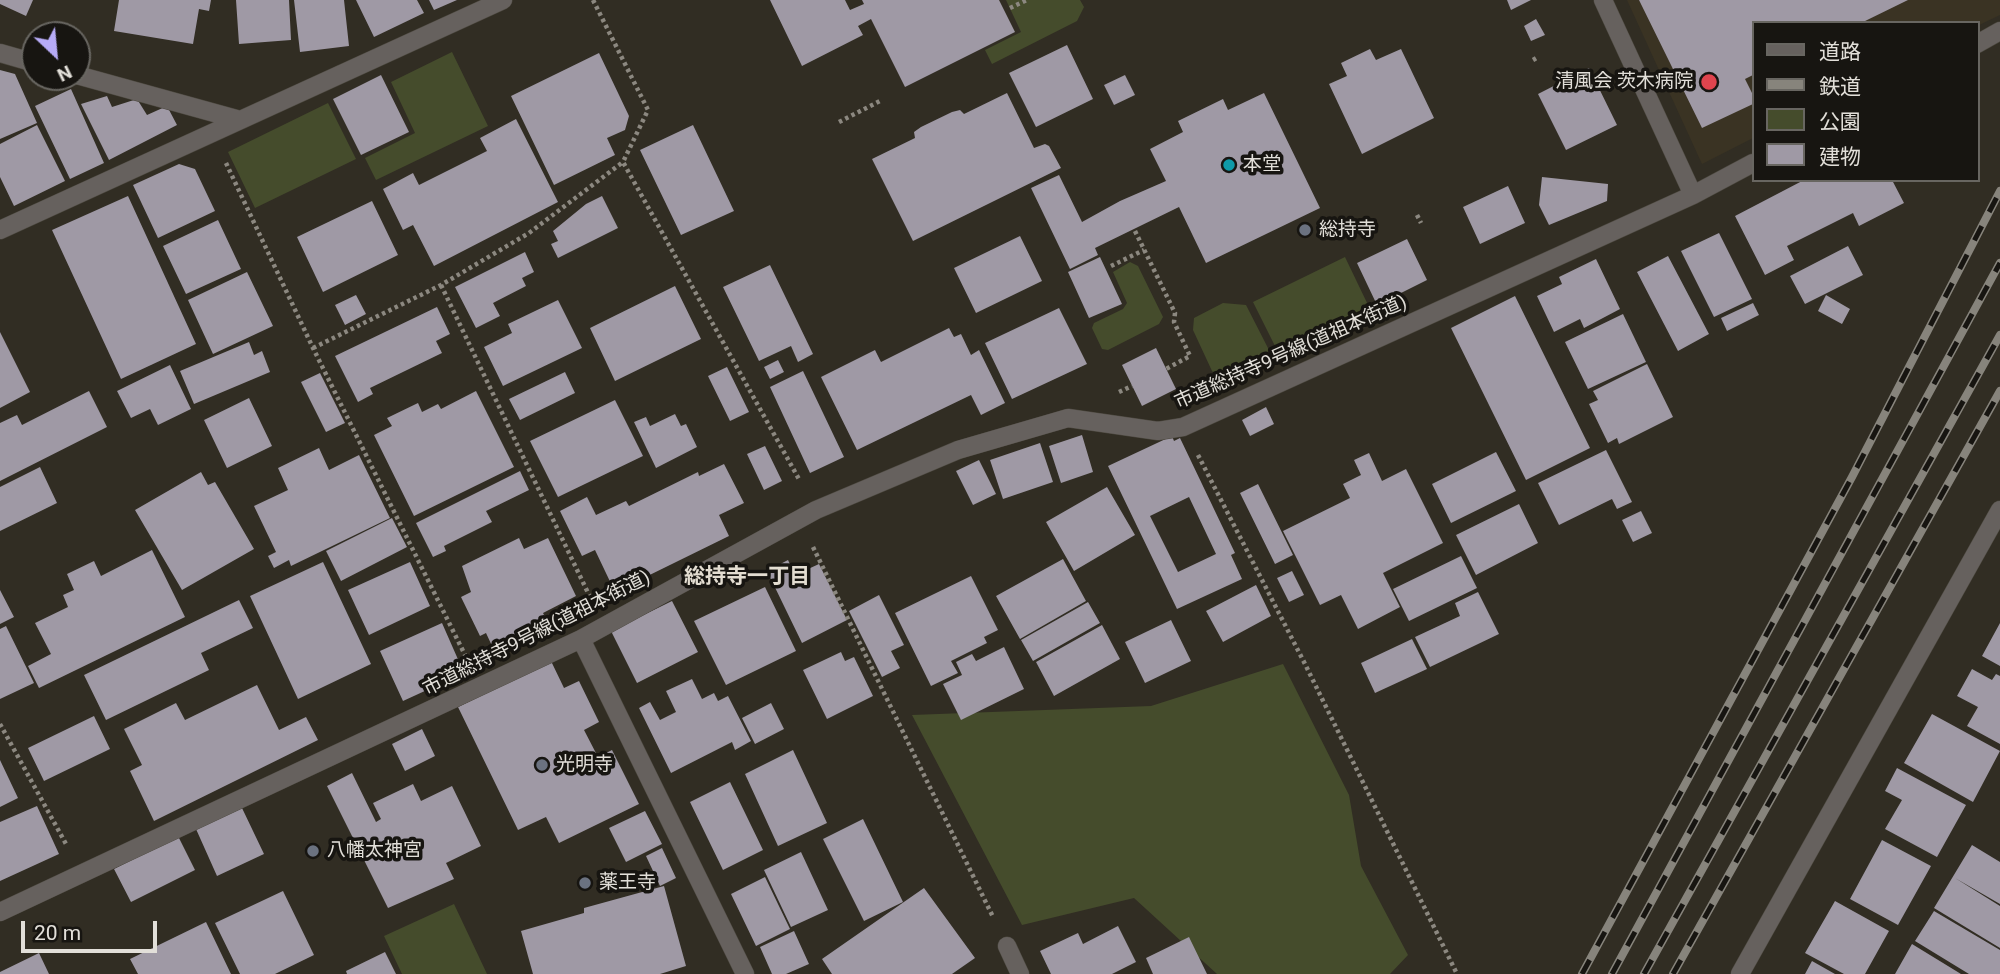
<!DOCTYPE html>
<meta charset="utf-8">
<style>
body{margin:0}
#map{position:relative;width:2000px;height:974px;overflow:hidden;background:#312d23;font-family:Roboto,"Noto Sans JP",sans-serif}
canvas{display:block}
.legend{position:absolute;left:1752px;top:21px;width:228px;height:161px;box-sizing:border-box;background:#171511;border:2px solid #686661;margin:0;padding:9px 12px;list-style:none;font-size:21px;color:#e2dfd9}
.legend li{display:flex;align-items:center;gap:14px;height:35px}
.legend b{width:35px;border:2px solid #686661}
.north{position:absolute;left:21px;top:21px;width:70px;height:70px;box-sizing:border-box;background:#171511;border:2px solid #686661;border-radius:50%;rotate:154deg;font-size:19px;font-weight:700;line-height:28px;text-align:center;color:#e2dfd9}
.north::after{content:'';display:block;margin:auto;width:24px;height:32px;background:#b7abf7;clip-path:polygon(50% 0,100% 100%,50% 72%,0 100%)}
.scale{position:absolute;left:21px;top:921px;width:136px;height:32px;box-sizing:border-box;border:4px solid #e2dfd9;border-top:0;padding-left:9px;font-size:21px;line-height:24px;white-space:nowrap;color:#e2dfd9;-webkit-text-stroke:5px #171511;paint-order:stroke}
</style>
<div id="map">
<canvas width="2000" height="974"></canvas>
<ul class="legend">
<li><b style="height:9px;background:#66615e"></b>道路</li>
<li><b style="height:9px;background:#87847c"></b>鉄道</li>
<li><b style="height:19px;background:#454c2c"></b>公園</li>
<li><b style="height:19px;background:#9f99a5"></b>建物</li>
</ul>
<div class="north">N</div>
<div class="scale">20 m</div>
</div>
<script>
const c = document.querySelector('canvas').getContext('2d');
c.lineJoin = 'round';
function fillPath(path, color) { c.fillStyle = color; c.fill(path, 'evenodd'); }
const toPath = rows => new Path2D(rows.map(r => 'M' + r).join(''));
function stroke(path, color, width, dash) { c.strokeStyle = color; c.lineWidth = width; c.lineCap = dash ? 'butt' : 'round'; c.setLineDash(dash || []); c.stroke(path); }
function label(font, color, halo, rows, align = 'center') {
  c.font = font + ' Roboto,"Noto Sans JP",sans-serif'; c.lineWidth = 7; c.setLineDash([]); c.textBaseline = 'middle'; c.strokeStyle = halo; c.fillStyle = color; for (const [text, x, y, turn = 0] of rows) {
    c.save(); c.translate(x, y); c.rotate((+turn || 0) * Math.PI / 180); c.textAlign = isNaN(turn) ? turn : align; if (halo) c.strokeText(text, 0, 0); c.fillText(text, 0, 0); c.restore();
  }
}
fillPath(toPath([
 [1627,0,2000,0,2000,15,1977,26,1977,23,1753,23,1753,138,1702,164]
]), '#3a3323');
fillPath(toPath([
 [1006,0,1080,0,1084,7,1077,21,992,64,985,50,1021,32],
 [452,52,488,126,376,180,365,158,415,133,391,82],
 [328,103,356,159,255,208,228,152],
 [1345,257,1369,307,1278,352,1253,302],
 [1130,262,1138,266,1163,317,1159,324,1108,350,1102,349,1092,328,1094,323,1123,309,1127,303,1113,272],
 [1223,303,1246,305,1269,350,1264,357,1218,377,1212,371,1193,330,1194,318],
 [1283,664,1349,795,1361,866,1408,955,1390,974,1217,974,1134,898,1022,925,912,715,1151,706],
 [454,904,487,974,402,974,384,936]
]), '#454c2c');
fillPath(toPath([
 [0,0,33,0,26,16,0,4],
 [119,0,211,0,209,11,199,9,193,44,114,31],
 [236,0,289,0,291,40,239,44],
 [294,0,344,0,349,46,300,52],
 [356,0,417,0,424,13,374,37],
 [429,0,457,0,434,10],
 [770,0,845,0,850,10,864,4,862,0,999,0,1015,32,905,87,871,19,858,26,863,35,802,66],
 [1507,0,1531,0,1511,10],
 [1639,0,1908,0,1861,23,1753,23,1753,75,1745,79,1753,95,1753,104,1702,128],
 [1536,19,1545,35,1531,41,1524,26],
 [1067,45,1093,99,1036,127,1009,73],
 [1370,49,1376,60,1401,49,1434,118,1362,154,1329,84,1347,76,1341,63],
 [599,53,629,116,625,130,607,138,615,155,554,185,511,96],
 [1589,68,1617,125,1566,150,1538,94],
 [0,70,15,74,37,123,0,139],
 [381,75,409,132,361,155,333,99],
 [1125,75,1135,95,1114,105,1104,85],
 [71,89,104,163,70,179,35,106],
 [1007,93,1034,148,1045,144,1049,146,1061,168,913,241,872,159,915,138,914,132,921,127,952,112,960,110,964,114],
 [1264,93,1320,208,1206,263,1179,207,1095,248,1098,255,1070,269,1031,188,1059,175,1082,222,1120,201,1166,181,1150,149,1183,132,1178,121,1223,99,1228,110],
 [107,96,112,107,137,99,147,115,167,106,177,125,109,160,81,104],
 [516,119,558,202,434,266,413,225,403,230,383,189,413,173,419,185,487,151,480,138],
 [37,125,65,181,14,206,0,177,0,144],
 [693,125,734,211,681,235,640,150],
 [179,164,195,169,215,211,158,238,133,185],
 [1542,177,1608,184,1607,201,1549,225,1539,205],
 [1804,180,1892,180,1904,203,1859,226,1853,213,1787,246,1794,260,1765,275,1735,216],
 [1508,186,1525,223,1480,244,1463,207],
 [128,196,196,344,121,379,52,230],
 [602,196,618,228,558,258,551,244,558,241,553,231,586,204],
 [372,201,398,255,323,292,297,237],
 [218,220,241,269,186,294,163,246],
 [1719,233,1752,299,1714,317,1681,251],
 [1020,236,1042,281,976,313,954,268],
 [1407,239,1427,280,1377,305,1357,263],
 [1848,246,1863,275,1805,304,1790,276],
 [525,252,534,272,522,278,526,286,493,303,500,316,476,328,455,287],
 [1668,256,1709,334,1678,351,1637,272],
 [1100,257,1122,304,1089,318,1068,272],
 [1596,259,1620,309,1584,328,1580,319,1554,332,1537,296,1562,284,1559,277],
 [770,265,813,354,798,362,791,346,759,361,723,287],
 [247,272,273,326,213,354,188,300],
 [675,286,701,339,615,381,590,328],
 [356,295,366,314,345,325,335,305],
 [1826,295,1850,309,1842,324,1818,311],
 [1515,296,1590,448,1526,480,1451,328],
 [558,300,582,348,503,386,484,347,512,333,508,324],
 [1753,303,1759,315,1727,331,1721,318],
 [437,307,450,334,436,341,442,353,370,388,373,394,358,402,335,356],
 [1059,308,1087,364,1012,399,985,343],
 [1623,314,1646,362,1588,389,1565,342],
 [949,328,954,337,961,334,971,355,979,350,1005,403,981,415,971,395,857,450,821,377,875,350,881,362],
 [0,332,30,392,0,408],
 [249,342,254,355,262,351,270,372,194,404,180,371],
 [1156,348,1176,389,1142,406,1122,365],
 [778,360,784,372,770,379,764,367],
 [1647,364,1673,417,1619,444,1617,438,1608,443,1589,404,1598,400,1593,391],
 [170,365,191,409,158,425,150,409,131,418,117,391],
 [727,367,749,412,730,421,708,376],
 [803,371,844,457,810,473,770,387],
 [565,372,575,393,520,420,509,399],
 [320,373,345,423,326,432,301,382],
 [89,391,107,427,0,481,0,423,17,415,22,425],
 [476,391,514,467,414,516,374,435,392,426,387,418,418,403,422,412,438,404,441,409],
 [249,398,272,446,227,468,204,420],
 [615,400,643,456,558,497,530,441],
 [1266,407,1274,424,1250,436,1242,420],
 [675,414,681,426,686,424,697,447,656,468,634,422,646,417,650,426],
 [1082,435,1093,472,1061,483,1049,446],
 [1172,436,1174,441,1180,438,1235,553,1231,555,1242,579,1177,609,1108,466],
 [1189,497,1216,554,1178,572,1150,516],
 [1040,443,1053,482,1003,499,990,460],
 [765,446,782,481,764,490,747,454],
 [319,448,329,470,359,455,390,518,291,566,289,560,274,568,268,556,276,552,254,506,288,490,278,468],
 [1606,450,1632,502,1617,509,1612,499,1559,525,1538,483],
 [1496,452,1516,491,1451,523,1432,484],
 [1369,453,1382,481,1406,469,1443,543,1383,573,1400,607,1358,629,1341,595,1320,605,1283,531,1350,498,1343,484,1361,475,1354,460],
 [979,460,996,494,973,505,956,471],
 [724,464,744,503,719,515,729,536,615,592,595,550,582,556,560,511,587,497,596,515,626,501,629,506,698,472,699,476],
 [40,467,57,503,0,531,0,487],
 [520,471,529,490,486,511,492,522,444,546,446,551,433,557,416,523],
 [201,472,208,485,215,482,254,549,182,590,135,510],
 [1258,484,1293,555,1275,564,1240,493],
 [1107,487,1135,535,1074,571,1046,522],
 [1519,504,1538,543,1476,575,1456,535],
 [1641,511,1652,533,1633,542,1622,520],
 [392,518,407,547,341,581,326,551],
 [519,538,524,549,548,538,576,596,543,613,546,619,528,628,530,630,493,648,486,633,480,636,461,597,471,592,462,566],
 [152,550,185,617,39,688,28,666,51,654,35,623,68,607,63,595,74,590,67,574,94,561,101,576],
 [1461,556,1477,588,1409,621,1393,589],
 [1063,559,1086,601,1020,639,996,596],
 [788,560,795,575,819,564,847,620,802,643,767,571],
 [323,562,371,664,298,699,250,596],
 [410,562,430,606,369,635,348,590],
 [1292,571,1304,595,1289,602,1277,578],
 [971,576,998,630,984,637,987,643,951,661,958,673,931,686,895,613],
 [1256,585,1271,616,1223,642,1206,611],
 [765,587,796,651,726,685,694,621],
 [0,590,14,617,0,624],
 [1478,592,1499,634,1430,667,1415,637,1460,616,1455,603],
 [879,595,904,645,891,651,900,668,882,677,849,611],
 [239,600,253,628,201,653,209,670,106,720,84,675],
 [672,601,698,652,637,683,611,631],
 [1088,602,1100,623,1033,661,1021,640],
 [1171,620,1191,661,1145,683,1125,642],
 [442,623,464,673,403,701,380,651],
 [2000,623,2000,666,1982,656],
 [1102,625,1120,659,1054,696,1036,662],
 [6,626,34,683,0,699,0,629],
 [1412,639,1427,669,1375,693,1361,663],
 [1004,647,1024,689,961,720,943,684,962,675,956,662,972,654,976,661],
 [841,652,845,661,854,657,873,696,827,719,803,670],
 [551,661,564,688,579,681,599,722,584,730,598,757,612,750,639,804,559,843,546,817,518,830,458,707],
 [1972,669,1992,680,1996,674,2000,676,2000,744,1967,726,1978,707,1957,696],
 [692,679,702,699,714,693,718,701,728,696,751,741,735,750,732,742,671,773,639,708,650,702,660,720,676,712,666,691],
 [257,685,279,730,306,717,318,740,154,821,130,771,142,765,124,729,176,703,185,720],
 [771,703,784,729,755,744,742,718],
 [1932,714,2000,751,1973,802,1904,763],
 [94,716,110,749,44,781,28,748],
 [422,729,435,756,405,771,392,744],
 [793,750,827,823,778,846,745,774],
 [0,760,18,798,0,807],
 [1897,768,1966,805,1937,857,1885,829,1902,800,1885,791],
 [352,773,376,822,381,819,373,803,413,784,421,801,452,786,481,846,446,863,454,879,388,908,327,786],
 [730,782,763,850,723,870,690,802],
 [37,806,59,854,0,881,0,822],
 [242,808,264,854,217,876,196,829],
 [645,811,662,844,626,862,609,828],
 [863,819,903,902,864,921,823,839],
 [178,836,195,870,131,902,114,869],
 [1882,840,1931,866,1898,925,1850,899],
 [1972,845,2000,862,2000,904,1955,878,2000,906,2000,948,1934,908],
 [662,848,676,878,660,886,646,856],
 [801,852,828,910,791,927,764,870],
 [765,877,790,929,756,946,731,894],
 [664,886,686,966,660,974,533,974,521,931,584,913,584,908],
 [924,888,975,958,952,974,832,974,822,959],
 [283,891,314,955,275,974,240,974,215,923],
 [1835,901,1889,931,1865,974,1844,974,1805,953],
 [1934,911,2000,950,2000,974,1969,974,1915,941],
 [206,922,231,974,138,974,130,959],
 [1118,926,1136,962,1112,974,1051,974,1040,951,1078,933,1083,944],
 [794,931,809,964,786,974,772,974,760,947],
 [1189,937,1207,974,1153,974,1146,958],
 [1912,944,1961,974,1895,974],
 [385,952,396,974,347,974,346,971],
 [39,953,49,974,0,974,0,972],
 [1812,961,1835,974,1805,974]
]), '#9f99a5');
const street = toPath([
 [1603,0,1693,195],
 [1977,44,2000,31],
 [0,53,35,63],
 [77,75,240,120],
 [0,230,503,0],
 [581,639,745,974],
 [0,912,581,639,816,510,958,450,1068,418,1158,431,1183,427,1693,195,1753,163],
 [1007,946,1020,974],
 [1740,974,2000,510]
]);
stroke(street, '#4d4940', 19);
stroke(toPath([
 [593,0,648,110,623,162,800,481],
 [1010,8,1027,0],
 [1533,60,1538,57],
 [839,122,880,101],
 [226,163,313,348,467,659],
 [1417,215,1421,223],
 [1135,231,1175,313,1174,322,1190,356,1166,369],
 [1111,266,1144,250],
 [441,285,590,597],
 [313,348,441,285,529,233,623,162],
 [1119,392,1132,386],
 [1198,455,1305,664,1457,974],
 [813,547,993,917],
 [0,724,66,844]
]), '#8c8880', 4.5, [3.5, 3.5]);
stroke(street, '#66615e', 18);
const rail = toPath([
 [1582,974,1852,477,2000,191],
 [1612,974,2000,263],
 [1644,974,2000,335],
 [1673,974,2000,391]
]);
stroke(rail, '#87847c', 8);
stroke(rail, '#171511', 5, [16]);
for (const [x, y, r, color] of [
 [1709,82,9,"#e0444e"],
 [1229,165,7,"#0f9aa8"],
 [1305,230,7,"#6b7280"],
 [542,765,7,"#6b7280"],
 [313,851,7,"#6b7280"],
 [585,883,7,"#6b7280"]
]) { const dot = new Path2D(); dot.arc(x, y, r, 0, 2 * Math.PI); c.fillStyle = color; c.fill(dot); stroke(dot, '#171511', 2.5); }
label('19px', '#e2dfd9', '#171511', [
 ["清風会 茨木病院",1693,82,"right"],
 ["本堂",1243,165],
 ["総持寺",1319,230],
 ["光明寺",556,765],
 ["八幡太神宮",327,851],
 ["薬王寺",599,883]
], 'left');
label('19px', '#e2dfd9', '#171511', [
 ["市道総持寺9号線(道祖本街道)",1291,353,-24],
 ["市道総持寺9号線(道祖本街道)",537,634,-27]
]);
label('bold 21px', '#e3ddd1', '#171511', [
 ["総持寺一丁目",747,578]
]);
</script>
